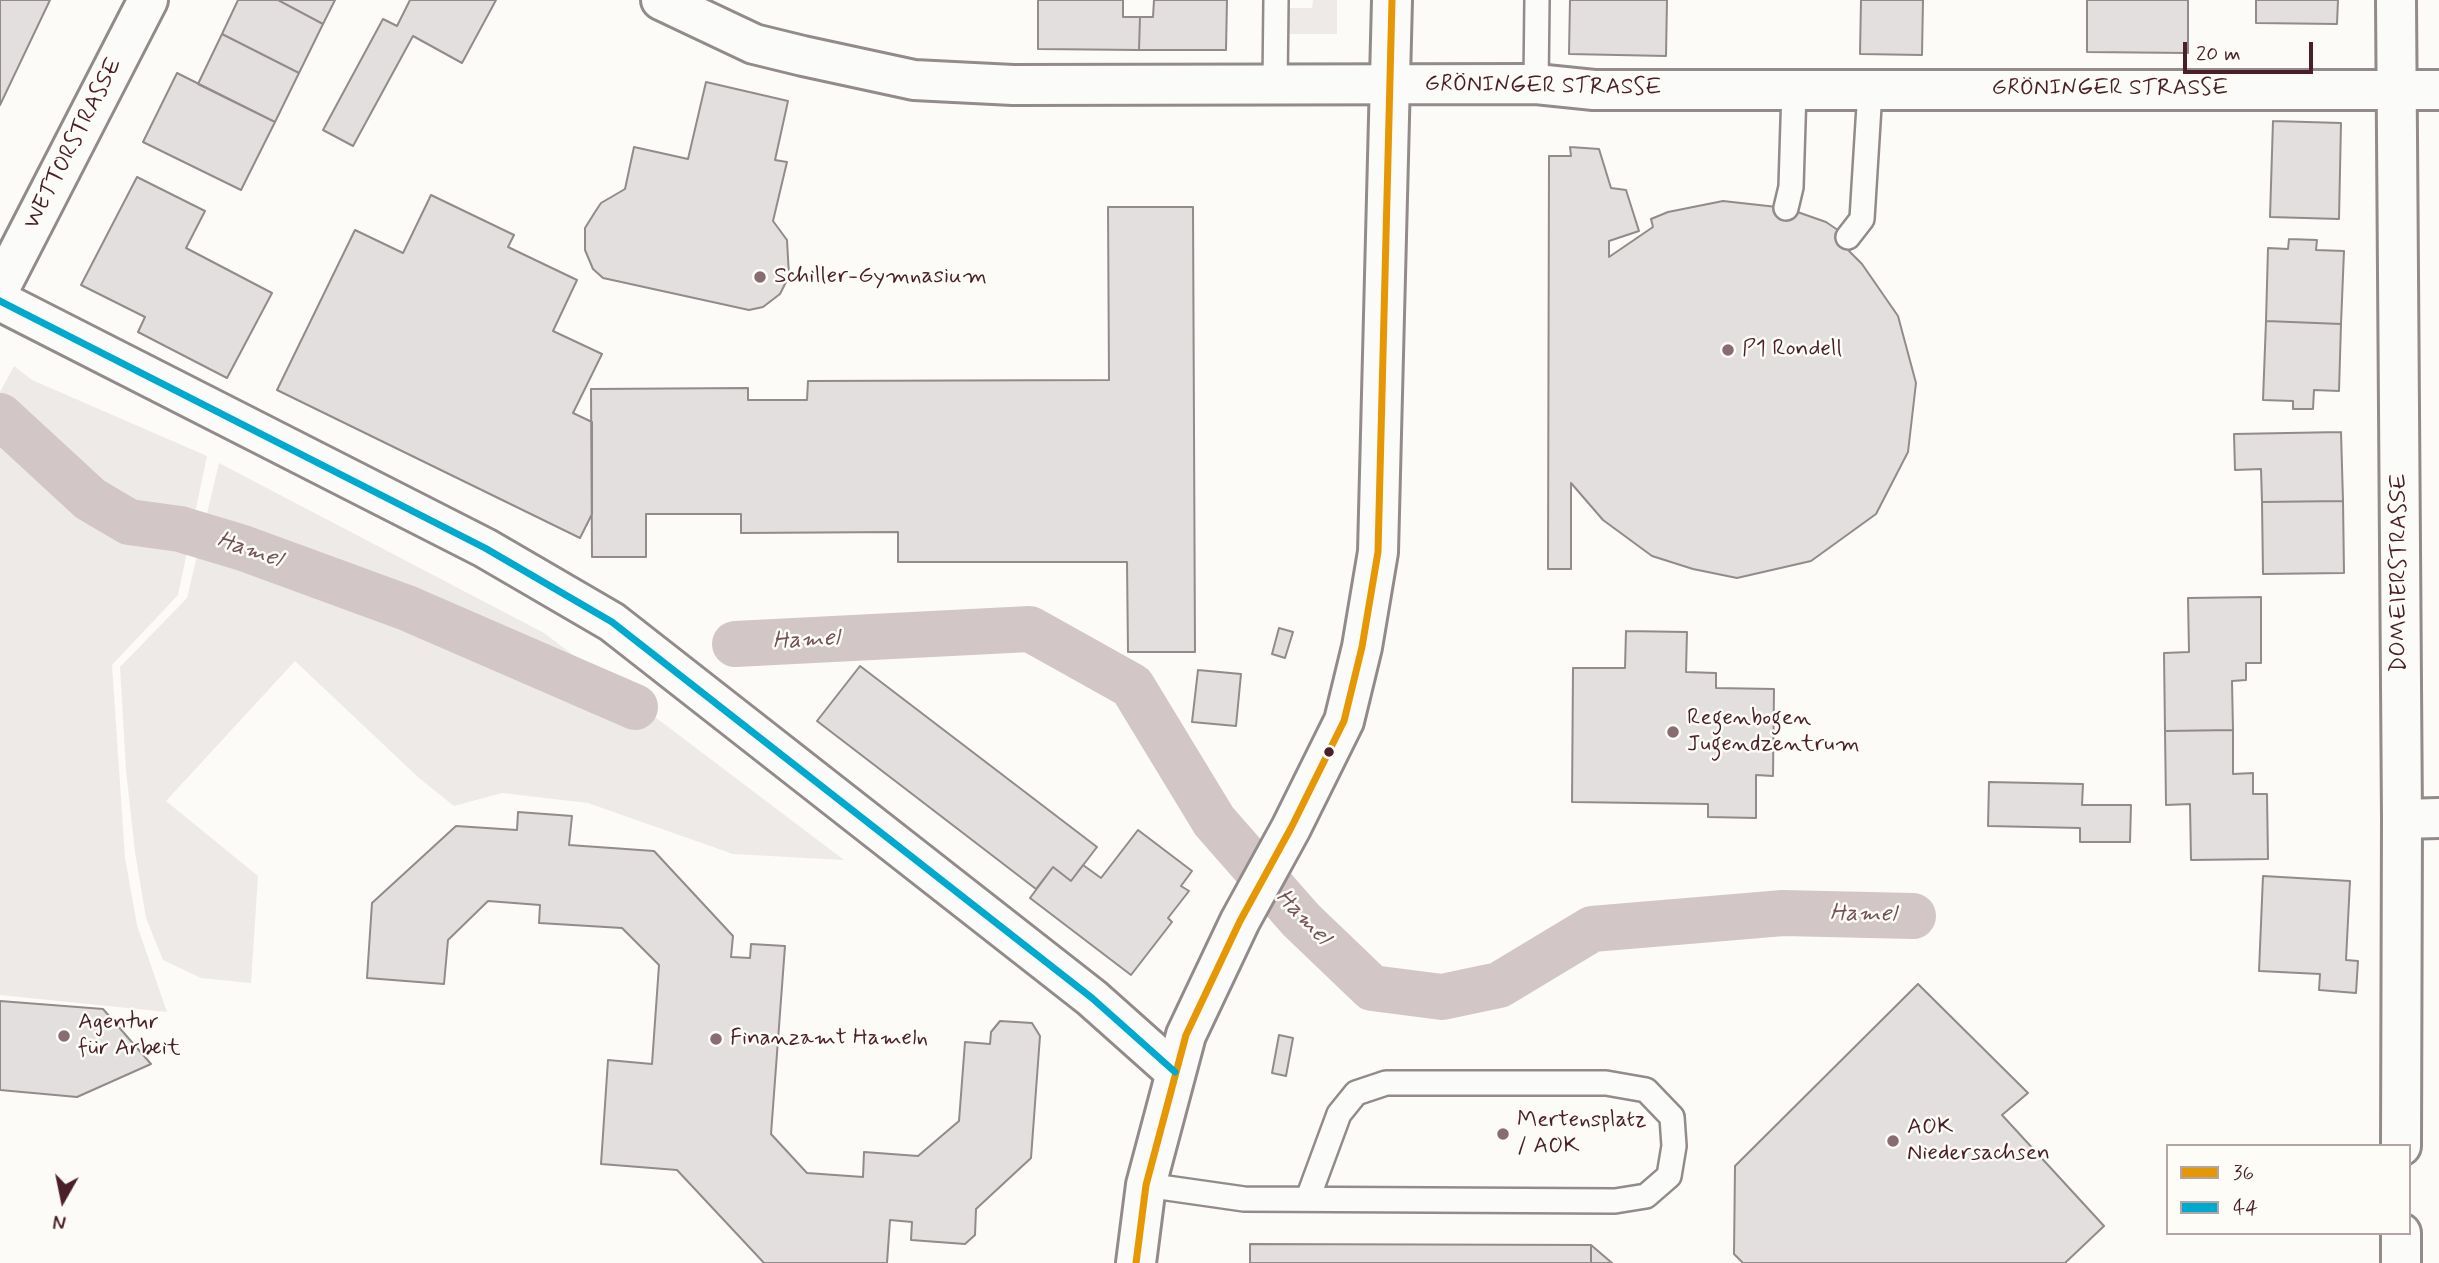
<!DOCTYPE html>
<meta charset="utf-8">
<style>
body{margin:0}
#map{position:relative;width:2439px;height:1263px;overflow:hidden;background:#fcfbf8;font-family:Mynerve,sans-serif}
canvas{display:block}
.legend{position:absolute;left:2166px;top:1144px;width:245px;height:91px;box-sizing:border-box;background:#fdfcf7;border:2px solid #b5a4a5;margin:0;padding:9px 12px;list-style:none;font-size:21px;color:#4a1f2b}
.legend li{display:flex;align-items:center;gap:14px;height:35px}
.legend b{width:35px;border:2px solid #b5a4a5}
.north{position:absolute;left:28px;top:1165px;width:70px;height:70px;-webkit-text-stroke:5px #fdfcf7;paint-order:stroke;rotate:189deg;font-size:19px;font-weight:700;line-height:28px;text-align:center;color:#4a1f2b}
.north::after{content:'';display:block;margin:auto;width:24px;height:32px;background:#4a1f2b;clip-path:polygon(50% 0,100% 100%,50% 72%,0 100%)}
.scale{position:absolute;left:2183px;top:42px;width:130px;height:32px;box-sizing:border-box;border:4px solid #4a1f2b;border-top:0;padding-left:9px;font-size:21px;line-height:24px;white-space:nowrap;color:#4a1f2b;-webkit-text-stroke:5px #fdfcf7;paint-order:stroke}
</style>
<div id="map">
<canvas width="2439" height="1263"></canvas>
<ul class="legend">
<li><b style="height:9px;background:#e69804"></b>36</li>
<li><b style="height:9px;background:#00a9ce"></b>44</li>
</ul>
<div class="north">N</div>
<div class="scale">20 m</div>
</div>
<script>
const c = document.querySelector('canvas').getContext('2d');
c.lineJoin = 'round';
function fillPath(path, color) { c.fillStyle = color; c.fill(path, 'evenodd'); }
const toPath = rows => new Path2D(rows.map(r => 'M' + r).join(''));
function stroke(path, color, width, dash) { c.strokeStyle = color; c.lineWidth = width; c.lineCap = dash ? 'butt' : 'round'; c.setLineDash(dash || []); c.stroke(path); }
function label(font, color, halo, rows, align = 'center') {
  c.font = font + ' Mynerve,sans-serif'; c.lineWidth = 5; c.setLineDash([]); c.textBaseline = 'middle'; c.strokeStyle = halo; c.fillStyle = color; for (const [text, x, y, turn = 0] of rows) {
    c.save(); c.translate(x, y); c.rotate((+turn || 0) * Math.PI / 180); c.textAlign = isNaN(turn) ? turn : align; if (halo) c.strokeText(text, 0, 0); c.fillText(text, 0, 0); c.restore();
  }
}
fillPath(toPath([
 [1313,0,1337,0,1337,34,1286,34,1286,8,1312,8],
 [14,366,32,380,207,456,178,595,112,665,125,858,137,925,167,1012,0,995,0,392],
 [219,463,544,633,844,860,733,854,588,803,502,793,454,806,419,778,295,661,166,801,258,876,251,983,201,978,163,960,146,918,135,852,126,770,120,667,187,598]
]), '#eeeae8');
stroke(toPath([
 [0,416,90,499,129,522,180,529,243,548,407,608,635,707],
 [735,644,1030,629,1132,686,1214,821,1301,920,1372,988,1442,997,1499,985,1592,929,1783,913,1913,916]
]), '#d2c7c6', 46);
const building = toPath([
 [0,0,50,0,0,105,0,0],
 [238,0,278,0,323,24,299,73,222,34,238,0],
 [278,0,335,0,323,24,278,0],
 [410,0,496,0,462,63,413,36,353,146,323,130,383,19,397,26,410,0],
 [1038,0,1123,0,1123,17,1140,17,1139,50,1038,49,1038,0],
 [1154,0,1227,0,1226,50,1139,50,1140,17,1153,17,1154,0],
 [1570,0,1667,0,1666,56,1569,54,1570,0],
 [1861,0,1923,0,1922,55,1860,54,1861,0],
 [2087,0,2188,0,2188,53,2087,52,2087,0],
 [2256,0,2338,0,2337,24,2256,23,2256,0],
 [222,34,299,73,275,122,198,84,222,34],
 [177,73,275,122,241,190,143,142,177,73],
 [706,82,788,101,775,160,787,162,773,221,787,240,789,276,780,294,763,307,749,310,603,278,593,269,585,250,585,228,595,212,601,203,625,189,634,147,688,159,706,82],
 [2273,121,2341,123,2339,219,2270,217,2273,121],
 [1570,147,1599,149,1611,188,1626,190,1639,231,1609,241,1609,257,1653,227,1651,219,1668,212,1723,201,1786,208,1826,222,1848,237,1855,244,1849,251,1862,264,1898,316,1916,383,1908,452,1876,514,1811,561,1737,578,1693,569,1652,556,1603,520,1571,483,1571,569,1548,569,1549,156,1571,156,1570,147],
 [137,177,205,211,186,248,272,293,227,378,138,332,145,317,81,285,137,177],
 [431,195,514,235,508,247,577,280,553,331,602,354,573,413,592,422,592,514,580,538,277,390,355,230,403,253,431,195],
 [1108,207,1193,207,1195,652,1128,652,1127,562,898,562,898,532,741,533,741,514,646,514,646,557,592,557,591,389,748,388,748,400,807,400,808,381,1109,380,1108,207],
 [2289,239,2317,240,2316,250,2344,251,2341,324,2266,321,2268,248,2288,249,2289,239],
 [2266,321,2341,324,2339,391,2314,390,2313,409,2293,409,2293,401,2263,400,2266,321],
 [2341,432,2343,501,2262,502,2261,469,2235,470,2234,434,2341,432],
 [2343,501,2344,573,2263,574,2262,502,2343,501],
 [2261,597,2261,663,2246,663,2246,680,2232,681,2233,730,2165,731,2164,653,2189,652,2188,598,2261,597],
 [1279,628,1293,632,1285,658,1272,654,1279,628],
 [1626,631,1687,632,1686,672,1716,673,1716,688,1774,689,1773,776,1756,775,1756,818,1708,817,1708,804,1572,802,1573,668,1625,668,1626,631],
 [860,666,1097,847,1071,881,1053,867,1036,889,817,721,860,666],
 [1198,670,1241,674,1236,726,1192,722,1198,670],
 [2233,730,2233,774,2253,773,2253,794,2267,794,2268,859,2191,860,2190,804,2166,805,2165,731,2233,730],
 [1989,782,2083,784,2082,805,2131,805,2130,842,2080,842,2080,828,1988,826,1989,782],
 [518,812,572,816,569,845,654,851,733,936,731,957,750,958,751,944,785,946,771,1134,807,1173,863,1177,864,1152,918,1156,959,1121,965,1042,990,1044,991,1032,1000,1021,1032,1023,1040,1036,1031,1158,976,1209,975,1235,965,1244,911,1240,912,1222,890,1220,887,1263,764,1263,677,1170,601,1164,608,1060,652,1064,659,965,622,928,539,923,540,905,488,901,448,940,444,984,367,978,372,903,456,826,517,830,518,812],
 [1138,830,1192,871,1181,886,1189,891,1168,918,1172,922,1131,975,1030,898,1053,867,1071,881,1083,865,1101,878,1138,830],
 [2263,876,2350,881,2346,960,2358,961,2356,993,2319,990,2320,974,2259,971,2263,876],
 [1918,984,2028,1093,2002,1115,2104,1226,2065,1263,1743,1263,1734,1254,1735,1166,1918,984],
 [0,1001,103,1009,151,1064,77,1097,0,1090,0,1001],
 [1279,1035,1293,1038,1286,1076,1272,1073,1279,1035],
 [1250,1244,1591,1245,1591,1263,1250,1263,1250,1244],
 [1591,1245,1612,1263,1591,1263,1591,1245]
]);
fillPath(building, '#e2dfde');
stroke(building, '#928a8b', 2);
const lane = toPath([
 [1536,84,1537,0],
 [1275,86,1276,0],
 [1786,208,1791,187,1794,90],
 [1848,237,1862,219,1870,90],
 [1146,1185,1244,1199,1615,1201,1646,1196,1669,1176,1674,1146,1672,1117,1646,1090,1606,1083,1386,1083,1356,1093,1339,1114,1308,1198]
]);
const street = toPath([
 [661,0,754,44,803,56,914,80,1013,85,1536,84,1594,90,2439,90],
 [2396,0,2402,819,2401,1146],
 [0,288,148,0],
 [0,301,485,548,612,622,1092,998,1175,1072],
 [2402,819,2439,818],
 [2401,1233,2401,1263]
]);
const primary = toPath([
 [1136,1263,1146,1185,1186,1035,1240,921,1291,828,1344,721,1362,647,1378,552,1392,0]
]);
stroke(lane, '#928a8b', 28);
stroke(street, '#928a8b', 44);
stroke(primary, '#928a8b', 44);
stroke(lane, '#fbfbf9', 23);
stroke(street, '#fbfbf9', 38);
stroke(primary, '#fbfbf9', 38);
stroke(toPath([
 [1136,1263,1146,1185,1186,1035,1240,921,1291,828,1344,721,1362,647,1378,552,1392,0]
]), '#e69804', 7);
stroke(toPath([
 [0,301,485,548,612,622,1092,998,1175,1072]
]), '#00a9ce', 7);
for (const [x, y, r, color] of [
 [760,277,7,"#886c73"],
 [1728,350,7,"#886c73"],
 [1673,732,7,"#886c73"],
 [1329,752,6,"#4a1f2b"],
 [64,1036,7,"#886c73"],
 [716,1039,7,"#886c73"],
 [1503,1134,7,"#886c73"],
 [1893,1141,7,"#886c73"]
]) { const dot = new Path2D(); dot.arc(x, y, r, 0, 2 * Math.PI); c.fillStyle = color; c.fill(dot); stroke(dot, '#fdfcf7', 2.5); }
label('23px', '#4a1f2b', '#fdfcf7', [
 ["GRÖNINGER STRASSE",1543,87,1],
 ["GRÖNINGER STRASSE",2110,89],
 ["WETTORSTRASSE",74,144,-63],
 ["DOMEIERSTRASSE",2400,573,-90]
]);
label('23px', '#4a1f2b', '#fdfcf7', [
 ["Schiller-Gymnasium",774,277],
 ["P1 Rondell",1742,350],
 ["Regenbogen",1687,719],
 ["Jugendzentrum",1687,745],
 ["Agentur",78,1023],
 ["für Arbeit",78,1049],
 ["Finanzamt Hameln",730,1039],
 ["Mertensplatz",1517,1121],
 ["/ AOK",1517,1147],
 ["AOK",1907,1128],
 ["Niedersachsen",1907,1154]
], 'left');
label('italic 24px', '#73525a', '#fdfcf7', [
 ["Hamel",249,551,19],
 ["Hamel",806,641,-3],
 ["Hamel",1863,915,1],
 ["Hamel",1302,918,46]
]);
</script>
